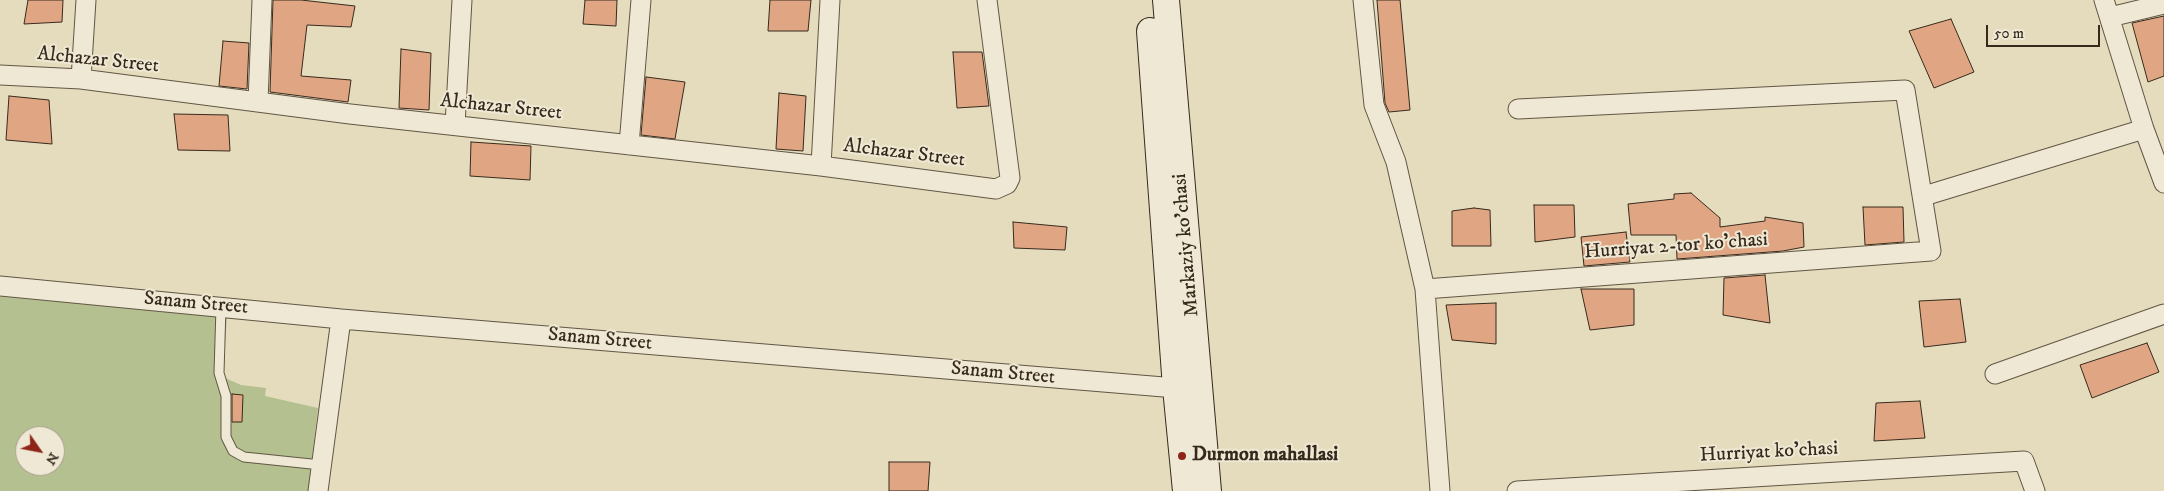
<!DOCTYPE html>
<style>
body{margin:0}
#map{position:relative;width:2164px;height:491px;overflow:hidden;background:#e5dcbd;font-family:"IM FELL DW Pica",serif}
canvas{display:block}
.north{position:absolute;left:15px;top:426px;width:50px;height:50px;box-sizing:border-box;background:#eee8d4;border:1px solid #a59c8b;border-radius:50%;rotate:123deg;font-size:14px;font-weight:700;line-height:20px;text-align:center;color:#372a1d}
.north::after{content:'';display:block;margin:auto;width:18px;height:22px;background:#8f2418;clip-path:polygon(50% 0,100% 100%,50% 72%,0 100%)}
.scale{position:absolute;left:1986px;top:25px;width:114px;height:22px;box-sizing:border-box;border:2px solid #372a1d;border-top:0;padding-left:6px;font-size:15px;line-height:18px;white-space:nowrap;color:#372a1d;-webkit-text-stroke:4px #eee8d4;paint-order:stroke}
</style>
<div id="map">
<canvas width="2164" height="491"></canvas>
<div class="north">N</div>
<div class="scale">50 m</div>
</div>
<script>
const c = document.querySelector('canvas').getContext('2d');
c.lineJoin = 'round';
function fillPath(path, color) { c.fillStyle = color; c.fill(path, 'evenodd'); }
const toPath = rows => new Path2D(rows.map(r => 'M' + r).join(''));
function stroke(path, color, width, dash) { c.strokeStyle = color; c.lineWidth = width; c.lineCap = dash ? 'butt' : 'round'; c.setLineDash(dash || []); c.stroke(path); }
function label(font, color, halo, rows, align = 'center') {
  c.font = font + ' "IM FELL DW Pica",serif'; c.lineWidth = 4; c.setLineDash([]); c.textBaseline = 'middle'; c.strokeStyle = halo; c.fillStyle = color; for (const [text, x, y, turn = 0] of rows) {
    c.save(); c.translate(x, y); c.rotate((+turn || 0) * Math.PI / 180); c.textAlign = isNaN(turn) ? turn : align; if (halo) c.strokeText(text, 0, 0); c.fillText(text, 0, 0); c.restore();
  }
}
fillPath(toPath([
 [0,291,227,316,223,377,241,385,266,388,265,396,318,408,308,491,0,491],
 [25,436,55,436,55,466,25,466]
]), '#b5c090');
const building = toPath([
 [28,0,63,0,62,22,24,24,28,0],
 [273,0,301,0,355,6,351,27,307,25,301,76,351,80,348,102,270,92,273,0],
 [585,0,617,0,616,26,583,24,585,0],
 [770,0,811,0,808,31,768,31,770,0],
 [1377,0,1400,0,1410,110,1389,112,1385,103,1377,0],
 [2164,16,2164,76,2148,82,2132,23,2164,16],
 [1951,19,1974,72,1934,88,1909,31,1951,19],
 [223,41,249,43,247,89,219,86,223,41],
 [401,49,431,53,429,110,399,108,401,49],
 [953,52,982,52,989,106,957,108,953,52],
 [646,77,685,82,675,139,641,135,646,77],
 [779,93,806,96,803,151,776,149,779,93],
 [9,96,49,100,52,144,6,140,9,96],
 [174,114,228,115,230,151,178,150,174,114],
 [471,142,531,146,530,180,470,176,471,142],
 [1691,193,1720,218,1720,227,1765,221,1765,217,1803,223,1804,247,1783,251,1677,259,1676,235,1631,235,1628,204,1674,199,1674,194,1691,193],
 [1534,205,1574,205,1575,237,1535,242,1534,205],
 [1863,207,1903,207,1904,242,1865,245,1863,207],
 [1474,208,1490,210,1491,246,1452,246,1452,211,1474,208],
 [1013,222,1067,227,1065,250,1014,248,1013,222],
 [1626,232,1630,262,1584,266,1581,237,1626,232],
 [1765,275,1770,323,1723,315,1724,278,1765,275],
 [1581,289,1634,289,1634,325,1590,330,1581,289],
 [1960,299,1966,342,1924,347,1919,301,1960,299],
 [1496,303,1496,344,1452,340,1446,305,1496,303],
 [2147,343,2159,372,2092,398,2080,365,2147,343],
 [232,394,243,395,242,422,232,422,232,394],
 [1920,401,1925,438,1874,441,1876,403,1920,401],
 [889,462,930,462,928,491,889,491,889,462]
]);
fillPath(building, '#e0a683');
stroke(building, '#372a1d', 1);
const lane = toPath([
 [221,307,219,373,226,396,226,437,233,451,244,457,321,465]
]);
const street = toPath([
 [1363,0,1374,105,1396,162,1425,289,1440,491],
 [2104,0,2144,129,2164,183],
 [2110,17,2164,4],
 [0,75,81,79,350,114,821,166,996,189,1007,184,1010,178,987,0],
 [81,79,86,0],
 [258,102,262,0],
 [455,125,462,0],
 [629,145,641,0],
 [821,166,830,0],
 [1924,196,2144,129],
 [0,286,341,319,1176,388],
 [1425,289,1931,251,1905,90,1518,109],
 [1995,374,2164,314],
 [318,491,341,319],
 [1517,491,2024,461,2035,491]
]);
const secondary = toPath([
 [1166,0,1208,491],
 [1150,31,1176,388,1186,491]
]);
stroke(lane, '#625645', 11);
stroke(street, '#625645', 21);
stroke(secondary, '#372a1d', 28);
stroke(lane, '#eee8d4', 9);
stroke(street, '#eee8d4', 19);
stroke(secondary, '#eee8d4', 26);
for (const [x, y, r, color] of [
 [1182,456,5,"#8f2418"]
]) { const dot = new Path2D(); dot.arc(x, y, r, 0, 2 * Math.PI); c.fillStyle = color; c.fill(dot); stroke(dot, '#eee8d4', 2); }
label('20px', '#372a1d', '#eee8d4', [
 ["Alchazar Street",98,61,6],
 ["Alchazar Street",501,108,6],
 ["Alchazar Street",904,154,7],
 ["Markaziy ko'chasi",1187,245,-95],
 ["Hurriyat 2-tor ko'chasi",1676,247,-4],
 ["Sanam Street",196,304,5],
 ["Sanam Street",600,340,5],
 ["Sanam Street",1003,374,5],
 ["Hurriyat ko'chasi",1769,453,-3]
]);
label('bold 20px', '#372a1d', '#eee8d4', [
 ["Durmon mahallasi",1192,456]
], 'left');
</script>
